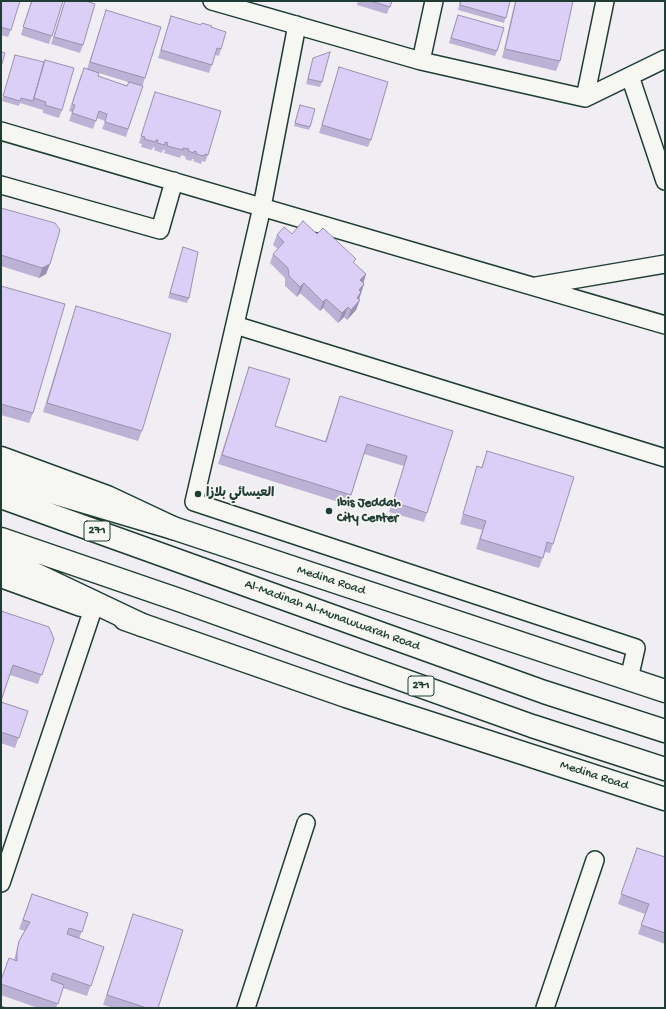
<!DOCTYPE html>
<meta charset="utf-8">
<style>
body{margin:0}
#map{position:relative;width:666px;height:1009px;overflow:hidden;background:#f1eef3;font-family:"Gochi Hand",sans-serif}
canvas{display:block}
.frame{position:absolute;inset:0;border:2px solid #1f3d34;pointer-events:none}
</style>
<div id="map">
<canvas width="666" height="1009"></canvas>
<div class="frame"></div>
</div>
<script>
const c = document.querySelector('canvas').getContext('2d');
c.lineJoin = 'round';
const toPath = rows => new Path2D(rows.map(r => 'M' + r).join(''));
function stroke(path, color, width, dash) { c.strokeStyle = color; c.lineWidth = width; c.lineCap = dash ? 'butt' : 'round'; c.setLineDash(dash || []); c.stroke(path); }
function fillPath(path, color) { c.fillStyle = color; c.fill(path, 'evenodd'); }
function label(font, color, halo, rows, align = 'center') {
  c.font = font + ' "Gochi Hand","Playpen Sans Arabic",sans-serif'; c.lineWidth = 3.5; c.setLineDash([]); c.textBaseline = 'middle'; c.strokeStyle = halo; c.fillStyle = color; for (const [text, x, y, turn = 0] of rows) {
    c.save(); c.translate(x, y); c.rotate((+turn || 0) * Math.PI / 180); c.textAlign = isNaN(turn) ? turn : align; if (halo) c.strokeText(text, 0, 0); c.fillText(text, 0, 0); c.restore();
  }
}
const minor = toPath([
 [212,1,421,61,585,98,665,59],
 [297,25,262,207,194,502,636,648,629,679],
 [421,61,434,1],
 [630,76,665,181],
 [585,98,605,1],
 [1,131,665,325],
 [1,185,160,230,174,181],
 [536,286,665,264],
 [235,325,665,458],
 [1,883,93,609],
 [246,1008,306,823],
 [545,1008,595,860]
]);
const major = toPath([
 [1,458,107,497,173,528,665,691],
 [1,576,81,605],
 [125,619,346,696,665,799]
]);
const highway = toPath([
 [1,477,173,528],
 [1,497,544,692,665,731],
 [1,539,179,600,532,726,665,769],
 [1,558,142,625]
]);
stroke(minor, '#1f3d34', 20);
stroke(major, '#1f3d34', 25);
stroke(highway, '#1f3d34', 25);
stroke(minor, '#f6f6f2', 17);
stroke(major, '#f6f6f2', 22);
stroke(highway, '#f6f6f2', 22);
fillPath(toPath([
 [1,1,11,30,8,37,1,35],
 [31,1,63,1,49,44,21,35],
 [65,1,86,1,83,45,80,53,51,44],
 [358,1,392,1,387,14,357,5],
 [460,1,510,1,504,23,458,10],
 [515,1,573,1,560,61,556,71,502,58],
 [106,10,145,78,126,137,102,129,105,121,97,118,93,129,69,121,72,112,69,111,81,75,87,69],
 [99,73,128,82,127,86,98,76],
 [458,15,497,51,495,56,449,43],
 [171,16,201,25,211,27,221,49,219,56,215,55,209,73,158,58],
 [15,55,62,110,59,118,43,113,43,110,20,103,19,106,2,101],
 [313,58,322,82,320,87,306,84],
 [339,67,371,140,368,147,319,133],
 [155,92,208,155,205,162,202,161,201,164,193,161,194,159,192,159,191,161,185,159,186,157,181,155,180,158,164,153,165,150,163,150,162,153,154,150,155,148,153,147,152,150,141,147,142,144,139,143],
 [299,107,310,127,309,130,294,126],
 [1,208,50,264,46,274,39,278,1,266],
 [292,234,317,234,354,263,366,274,363,283,364,284,359,300,356,310,347,320,344,317,338,323,323,308,320,311,300,293,297,297,285,286,285,278,270,263,273,254,278,249,273,245,277,235],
 [183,247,189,298,187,303,168,298],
 [1,286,33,413,29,423,1,415],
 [76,306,142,431,138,441,43,412,73,315],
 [249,367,275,426,325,441,340,396,453,431,424,522,389,512,404,466,364,454,348,505,218,464],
 [487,451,553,544,550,553,545,552,539,568,476,549,482,530,460,524,477,466,481,468],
 [1,611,54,639,38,684,10,675],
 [1,702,28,711,15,748,1,743],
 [637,848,665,857,665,944,638,934,645,914,618,904],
 [32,894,88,913,79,939,104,947,87,996,63,988,56,1008,38,1008,1,995,1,980,14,960,19,941,25,931,19,929],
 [133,914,158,1008,114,1008,103,1005]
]), '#bcb2d5');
fillPath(toPath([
 [50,264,46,274,39,278,42,268],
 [366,274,363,284,360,280],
 [304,283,300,293,297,297,300,287],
 [364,284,358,302,353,307,359,290],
 [326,299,323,308,320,311,323,302],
 [360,300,356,310,347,320,351,310],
 [348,307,344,317,338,323,342,313]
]), '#9991ae');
const building = toPath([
 [1,1,20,1,11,30,1,27,1,1],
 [32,1,63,1,52,36,23,27,32,1],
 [65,1,86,1,95,4,83,45,54,37,65,1],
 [371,1,392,1,390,7,371,1],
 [461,1,510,1,506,18,460,5,461,1],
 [516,1,573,1,560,61,505,49,516,1],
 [106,10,161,27,145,78,90,62,106,10],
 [458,15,504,28,497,51,451,38,458,15],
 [171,16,201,25,202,23,212,26,211,27,226,32,221,49,217,48,212,65,161,50,171,16],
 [1,52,5,53,1,67,1,52],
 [330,52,322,82,308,79,313,58,330,52],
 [15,55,44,62,33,101,21,98,20,101,3,96,15,55],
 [45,60,74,68,62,110,45,105,46,102,34,98,45,60],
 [339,67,388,82,371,140,322,125,339,67],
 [84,68,99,73,98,76,127,86,129,82,143,86,128,129,105,122,107,114,99,111,96,121,72,113,75,105,72,104,84,68],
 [155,92,221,111,208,155,205,154,204,156,196,154,197,152,194,151,194,153,188,151,189,149,183,148,183,150,167,146,168,143,165,142,165,145,157,143,158,140,156,140,155,142,144,139,145,137,141,136,155,92],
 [300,105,315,109,310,127,295,123,300,105],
 [1,208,55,223,60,230,50,264,42,268,1,255,1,208],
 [303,221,317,234,323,228,356,259,353,262,366,274,360,280,364,284,359,290,361,292,357,298,360,300,351,310,348,307,342,313,326,299,323,302,304,283,300,287,289,276,288,268,273,254,284,242,277,235,284,227,292,234,303,221],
 [183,247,198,252,189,298,170,293,183,247],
 [1,286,65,304,33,413,1,404,1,286],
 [76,306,171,334,142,431,47,403,76,306],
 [249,367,290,379,275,426,326,442,340,396,453,431,427,513,393,502,407,456,367,444,351,495,222,455,249,367],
 [487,451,574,477,553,544,547,542,543,558,480,539,486,521,463,514,477,466,482,468,487,451],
 [1,611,49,627,54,639,42,675,13,665,1,701,1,611],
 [1,702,28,711,19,738,1,732,1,702],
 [637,848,665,857,665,933,641,925,649,904,621,894,637,848],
 [32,894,88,913,82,932,69,928,67,934,104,947,91,986,53,973,51,980,64,985,58,1004,1,984,1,980,9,958,17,961,17,951,19,941,30,922,23,920,32,894],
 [133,914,183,930,158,1008,147,1008,107,995,133,914],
 [1,1006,7,1008,1,1008,1,1006]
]);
fillPath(building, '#dbcff8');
stroke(building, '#9991ae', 1);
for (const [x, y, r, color] of [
 [198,494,4,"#1f3d34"],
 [329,511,4,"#1f3d34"]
]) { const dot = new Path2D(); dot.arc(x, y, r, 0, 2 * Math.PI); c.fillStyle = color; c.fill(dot); stroke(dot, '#f6f6f2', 1.5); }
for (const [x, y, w] of [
 [97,531,26],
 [421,686,26]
]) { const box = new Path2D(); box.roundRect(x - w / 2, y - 10, w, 20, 3); c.fillStyle = '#f6f6f2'; c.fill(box); stroke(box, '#1f3d34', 1); }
label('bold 12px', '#1f3d34', null, [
 ["271",97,531],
 ["271",421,686]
]);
label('bold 13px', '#1f3d34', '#f6f6f2', [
 ["العيسائي بلازا",206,494],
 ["Ibis Jeddah",337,504],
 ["City Center",337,519]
], 'left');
label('13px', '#1f3d34', '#f6f6f2', [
 ["Medina Road",331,581,18],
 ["Al-Madinah Al-Munawwarah Road",332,616,20],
 ["Medina Road",594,776,18]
]);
</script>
